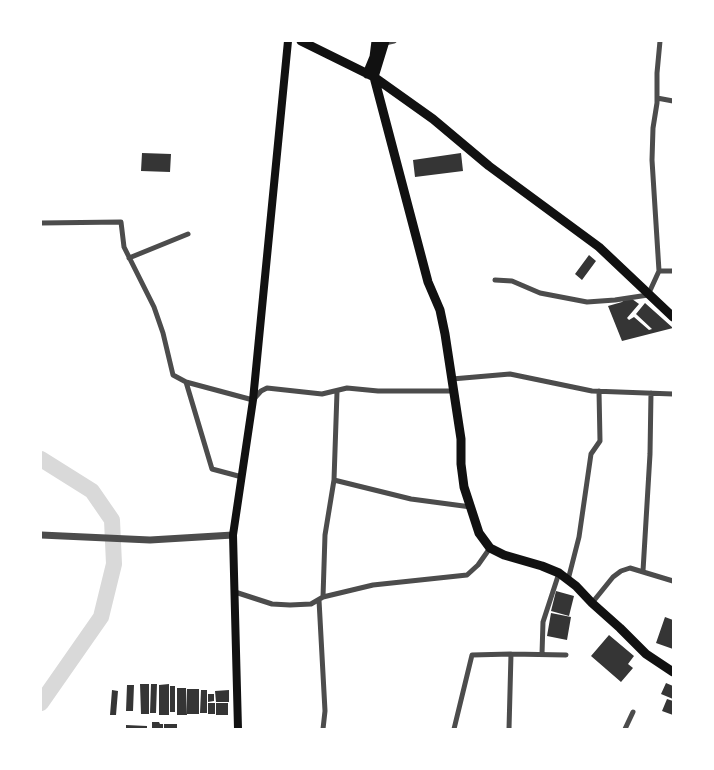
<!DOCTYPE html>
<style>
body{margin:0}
#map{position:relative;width:714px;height:770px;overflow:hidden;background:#fff;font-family:Literata,serif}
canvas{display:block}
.frame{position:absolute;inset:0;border:42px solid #fff;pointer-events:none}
</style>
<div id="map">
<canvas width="714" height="770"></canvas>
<div class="frame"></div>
</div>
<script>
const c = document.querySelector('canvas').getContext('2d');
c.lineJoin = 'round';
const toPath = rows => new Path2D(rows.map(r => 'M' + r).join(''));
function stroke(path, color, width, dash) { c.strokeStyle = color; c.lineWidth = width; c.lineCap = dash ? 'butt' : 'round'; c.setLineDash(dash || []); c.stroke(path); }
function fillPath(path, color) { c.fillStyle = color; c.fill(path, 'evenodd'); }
stroke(toPath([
 [41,459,92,491,112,520,114,564,101,617,41,703]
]), '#d9d9d9', 16);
fillPath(toPath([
 [142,153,171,154,170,172,141,171],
 [461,153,463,171,415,177,413,160],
 [589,255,596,261,582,280,575,274],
 [628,296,639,304,627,318,629,320,634,317,649,330,652,329,636,314,645,303,673,328,622,341,608,306,622,302],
 [556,591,574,596,569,616,551,611],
 [551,613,571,617,567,640,547,636],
 [665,617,673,620,673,649,656,643],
 [609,635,634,656,628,664,633,668,621,682,591,656],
 [666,683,673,686,673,699,661,694],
 [140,684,149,684,149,714,141,714],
 [151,684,157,684,156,713,150,713],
 [169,684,169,715,159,715,159,685],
 [127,685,134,685,133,711,126,711],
 [170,686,175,686,175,712,170,712],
 [177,688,186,688,187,715,177,715],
 [187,689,199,689,199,714,187,714],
 [112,690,118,691,116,715,110,715],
 [201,690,207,690,207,713,200,713],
 [229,690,229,702,216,702,215,691],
 [208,694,214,694,214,701,208,702],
 [667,699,673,701,673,715,662,711],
 [208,703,215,703,215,714,208,714],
 [216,703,228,703,228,715,216,715],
 [152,722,159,722,160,724,163,724,163,729,152,729],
 [164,724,177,724,177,729,164,729],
 [126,725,147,726,147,729,126,729]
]), '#353535');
stroke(toPath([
 [385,43,394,41],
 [657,98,673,101],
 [41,223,121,222,124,247,154,307,163,333,173,375,186,382,253,400,261,391,267,388,322,394,347,388,378,391,454,391],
 [129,258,188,234],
 [659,271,673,271],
 [495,280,512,281,540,293,587,302,615,300,648,295,659,271,652,160,653,128,657,103,657,73,660,41],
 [452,379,510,374,592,391,673,394],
 [186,382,212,469,242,477],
 [334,480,411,499,471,507],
 [643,571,650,454,651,393],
 [568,580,579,537,591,454,600,441,599,391],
 [235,592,272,604,290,605,311,604,323,597,373,585,467,575,478,565,490,548],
 [323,597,325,535,334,480,337,392],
 [319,600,325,711,323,729],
 [592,603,613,577,621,571,630,568,673,581],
 [542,654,543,622,559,573],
 [454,729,472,655,511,654,566,655],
 [509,729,511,654],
 [625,729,633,712]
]), '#4c4c4c', 5);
stroke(toPath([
 [41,535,150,540,233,535]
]), '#4c4c4c', 7);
stroke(toPath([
 [238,729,233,535,253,400,288,41]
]), '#111', 8);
stroke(toPath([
 [301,41,374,77,433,119,489,166,599,247,673,317],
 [367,74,374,57,376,41],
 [374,77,428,282,440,310,445,334,461,439,461,464,464,487,479,533,490,548,504,555,542,566,559,573,576,586,592,603,620,628,646,654,673,672],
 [374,77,385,41]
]), '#111', 9);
</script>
